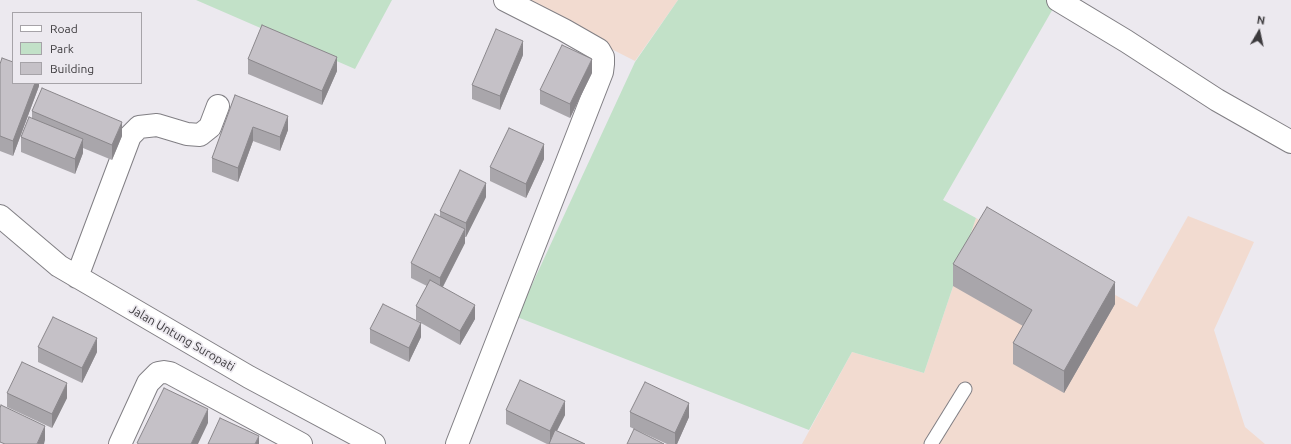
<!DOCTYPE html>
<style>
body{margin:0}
#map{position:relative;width:1291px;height:444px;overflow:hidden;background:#ece9ef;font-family:Ubuntu,sans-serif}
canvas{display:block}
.legend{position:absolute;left:12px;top:12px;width:130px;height:72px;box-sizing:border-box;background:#ece9ef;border:1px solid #a6a3a8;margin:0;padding:5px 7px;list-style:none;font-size:12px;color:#3c3a3d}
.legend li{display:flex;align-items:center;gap:8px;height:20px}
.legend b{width:20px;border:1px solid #a6a3a8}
.north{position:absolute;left:1239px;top:12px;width:40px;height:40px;-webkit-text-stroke:3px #ece9ef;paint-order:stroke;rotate:9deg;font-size:11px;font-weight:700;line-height:16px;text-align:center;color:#3c3a3d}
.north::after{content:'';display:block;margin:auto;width:14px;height:18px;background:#3c3a3d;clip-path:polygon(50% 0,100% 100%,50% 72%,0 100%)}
</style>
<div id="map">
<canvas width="1291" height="444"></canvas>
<ul class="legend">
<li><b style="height:5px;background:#fff"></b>Road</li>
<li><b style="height:11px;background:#c2e1c8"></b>Park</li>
<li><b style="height:11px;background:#c5c1c7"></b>Building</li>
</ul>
<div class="north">N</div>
</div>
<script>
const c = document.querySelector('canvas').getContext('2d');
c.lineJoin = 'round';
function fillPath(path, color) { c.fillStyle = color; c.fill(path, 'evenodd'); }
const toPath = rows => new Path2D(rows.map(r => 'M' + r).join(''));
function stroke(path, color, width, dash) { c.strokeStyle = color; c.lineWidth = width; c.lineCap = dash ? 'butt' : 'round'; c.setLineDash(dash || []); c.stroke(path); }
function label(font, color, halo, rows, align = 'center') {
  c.font = font + ' Ubuntu,sans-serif'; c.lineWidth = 3.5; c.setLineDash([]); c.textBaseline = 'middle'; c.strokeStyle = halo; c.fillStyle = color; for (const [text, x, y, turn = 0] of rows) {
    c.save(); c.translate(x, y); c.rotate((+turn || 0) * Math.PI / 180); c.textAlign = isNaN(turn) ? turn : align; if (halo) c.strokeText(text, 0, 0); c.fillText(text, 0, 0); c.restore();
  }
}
fillPath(toPath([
 [515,0,678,0,635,61],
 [1188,216,1254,242,1214,330,1245,427,1265,444,802,444,852,352,924,373,976,218,1137,307]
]), '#f2dbd0');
fillPath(toPath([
 [196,0,392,0,355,69],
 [678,0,1058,0,943,200,976,218,924,373,852,352,809,430,517,317,635,62]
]), '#c2e1c8');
const lane = toPath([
 [931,444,965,389]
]);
const street = toPath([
 [1058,0,1126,41,1217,100,1291,142],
 [0,216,59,266,249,377,374,444],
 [77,277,130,136,139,127,157,125,187,134,200,135,210,127,218,106],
 [120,444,148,383,158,373,164,372,170,373,301,444],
 [457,444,602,72,603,64,603,57,599,50,564,30,505,0]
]);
stroke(lane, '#817f84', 15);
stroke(street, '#817f84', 24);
stroke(lane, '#fff', 13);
stroke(street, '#fff', 22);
fillPath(toPath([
 [523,55,500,110,472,99,472,85],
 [248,59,337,71,322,105,248,74],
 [0,64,39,83,39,86,13,156,0,151],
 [592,73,570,118,540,104,540,90],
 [235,95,288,130,280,151,253,141,238,182,212,172,212,158],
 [32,111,122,136,112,160,83,148,83,153,75,174,21,152,21,137,32,118],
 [544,159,526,198,490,181,490,167],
 [486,197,466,237,465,237,465,243,443,287,475,319,460,345,421,323,421,337,409,362,370,343,370,329,421,322,416,320,416,306,427,286,411,278,411,263,440,217,440,211],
 [953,264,1115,304,1064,393,1013,364,1013,343,1023,326,953,286],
 [38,347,97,352,82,383,38,362],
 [7,393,67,398,52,428,7,407],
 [506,410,565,415,557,431,585,444,547,444,506,424],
 [630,412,689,417,677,444,667,444,630,427]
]), '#a9a6ab');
fillPath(toPath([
 [523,41,523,55,500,110,500,96],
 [337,57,337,71,322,105,322,91],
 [592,59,592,73,570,118,570,104],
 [35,83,39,83,39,86,13,156,13,141],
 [288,116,288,130,280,151,280,137],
 [122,122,122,136,112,160,112,145],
 [253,127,253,141,238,182,238,168],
 [83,139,83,153,75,174,75,159],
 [544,144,544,159,526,198,526,184],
 [486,183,486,197,466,237,466,223],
 [465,229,465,243,440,292,440,278],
 [1115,282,1115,304,1064,393,1064,371],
 [475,305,475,319,460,345,460,331],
 [421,323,421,337,409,362,409,348],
 [97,338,97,352,82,383,82,368],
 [67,383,67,398,52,428,52,414],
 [565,401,565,415,550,444,550,431],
 [689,403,689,417,677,444,675,444,675,433],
 [208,409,208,423,198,444,191,444],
 [45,426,45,440,44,444,37,444],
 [259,436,259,444,255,444]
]), '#8a878b');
const building = toPath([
 [262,25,337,57,322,91,248,59,262,25],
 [496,29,523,41,500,96,472,85,496,29],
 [562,45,592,59,570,104,540,90,562,45],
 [2,58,13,62,13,83,35,83,13,141,0,136,0,64,2,58],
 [42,88,122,122,112,145,32,111,42,88],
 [235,95,288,116,280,137,253,127,238,168,212,158,235,95],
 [29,117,83,139,75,159,21,137,29,117],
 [509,128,544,144,526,184,490,167,509,128],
 [460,170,486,183,466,223,440,211,460,170],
 [987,207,1115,282,1064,371,1013,343,1032,310,953,264,987,207],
 [435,214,465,229,440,278,411,263,435,214],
 [430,280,475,305,460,331,416,306,430,280],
 [383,304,421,323,409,348,370,329,383,304],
 [53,317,97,338,82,368,38,347,53,317],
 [22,362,67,383,52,414,7,393,22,362],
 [520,380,565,401,550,431,506,410,520,380],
 [645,382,689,403,675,433,630,412,645,382],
 [164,388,208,409,191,444,139,444,137,443,164,388],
 [1,405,45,426,37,444,5,444,0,442,0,408,1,405],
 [220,418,259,436,255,444,208,444,220,418],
 [634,429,664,444,627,444,634,429],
 [555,430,585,444,549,444,555,430]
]);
fillPath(building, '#c5c1c7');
stroke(building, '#8a878b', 1);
label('12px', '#3c3a3d', '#ece9ef', [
 ["Jalan Untung Suropati",182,338,30]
]);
</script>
